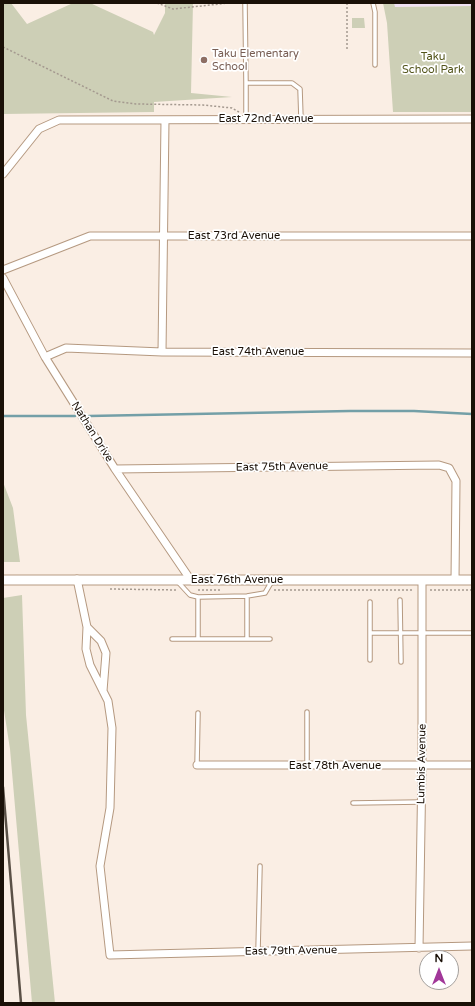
<!DOCTYPE html>
<style>
body{margin:0}
#map{position:relative;width:475px;height:1006px;overflow:hidden;background:#faeee4;font-family:"Varela Round",sans-serif}
canvas{display:block}
.frame{position:absolute;inset:0;border:4px solid #1a1007;pointer-events:none}
.north{position:absolute;left:419px;top:950px;width:40px;height:40px;box-sizing:border-box;background:#fff;border:1px solid #a39f9c;border-radius:50%;rotate:0deg;font-size:11px;font-weight:700;line-height:16px;text-align:center;color:#1a1007}
.north::after{content:'';display:block;margin:auto;width:14px;height:18px;background:#a13799;clip-path:polygon(50% 0,100% 100%,50% 72%,0 100%)}
</style>
<div id="map">
<canvas width="475" height="1006"></canvas>
<div class="frame"></div>
<div class="north">N</div>
</div>
<script>
const c = document.querySelector('canvas').getContext('2d');
c.lineJoin = 'round';
function fillPath(path, color) { c.fillStyle = color; c.fill(path, 'evenodd'); }
const toPath = rows => new Path2D(rows.map(r => 'M' + r).join(''));
function stroke(path, color, width, dash) { c.strokeStyle = color; c.lineWidth = width; c.lineCap = dash ? 'butt' : 'round'; c.setLineDash(dash || []); c.stroke(path); }
function label(font, color, halo, rows, align = 'center') {
  c.font = font + ' "Varela Round",sans-serif'; c.lineWidth = 3.5; c.setLineDash([]); c.textBaseline = 'middle'; c.strokeStyle = halo; c.fillStyle = color; for (const [text, x, y, turn = 0] of rows) {
    c.save(); c.translate(x, y); c.rotate((+turn || 0) * Math.PI / 180); c.textAlign = isNaN(turn) ? turn : align; if (halo) c.strokeText(text, 0, 0); c.fillText(text, 0, 0); c.restore();
  }
}
fillPath(toPath([
 [394,3,472,3,472,6,394,7]
]), '#f0e1f3');
fillPath(toPath([
 [3,3,11,3,27,24,73,3,90,3,153,32,154,35,165,13,165,3,193,3,191,93,232,97,154,102,154,112,3,114],
 [383,3,394,3,395,7,472,6,472,112,393,112,387,23],
 [352,18,364,18,365,28,352,28],
 [3,482,13,508,20,562,3,562],
 [22,595,26,715,55,1003,32,1003,10,749,3,704,3,598]
]), '#cdcfb6');
stroke(toPath([
 [3,416,75,416],
 [89,416,350,411,414,411,472,414]
]), '#739fa7', 2.5);
const service = toPath([
 [245,3,246,83],
 [373,3,375,12,375,65],
 [246,119,246,83,292,83,300,89,301,119],
 [178,582,190,595,198,597,247,596,265,593,272,581],
 [247,596,247,639],
 [198,597,198,639],
 [400,600,401,662],
 [370,633,370,602],
 [172,639,270,639],
 [370,660,370,633,472,633],
 [307,712,307,765],
 [197,765,198,713],
 [353,803,421,802],
 [258,951,260,866]
]);
const minor = toPath([
 [3,174,39,129,59,120,472,119],
 [3,270,90,236,472,236],
 [3,278,45,357,115,469,190,579],
 [162,352,165,120],
 [45,357,66,348,162,352,472,353],
 [115,469,439,465,449,468,456,481,455,580],
 [77,579,87,627],
 [103,691,106,653,101,641,87,627,86,649,90,665,108,701,112,728,110,808,100,866,110,955,472,946],
 [197,765,472,765],
 [419,948,422,765,422,580]
]);
const tertiary = toPath([
 [3,580,472,580]
]);
stroke(service, '#b59980', 5.5);
stroke(minor, '#b59980', 9);
stroke(tertiary, '#b59980', 11);
stroke(toPath([
 [157,3,173,9,229,3],
 [347,3,347,51],
 [3,47,113,101,136,104,203,105,232,108,239,112],
 [110,589,178,590],
 [198,590,222,590],
 [274,590,414,590],
 [430,590,472,590]
]), '#a4998f', 1.5, [2, 2]);
stroke(service, '#fff', 3.5);
stroke(minor, '#fff', 7);
stroke(tertiary, '#fff', 9);
stroke(toPath([
 [3,787,21,1003]
]), '#5a5046', 2.5);
for (const [x, y, r, color] of [
 [204,60,4,"#8d6e63"]
]) { const dot = new Path2D(); dot.arc(x, y, r, 0, 2 * Math.PI); c.fillStyle = color; c.fill(dot); stroke(dot, '#fff', 1.5); }
label('11px', '#785e54', '#fff', [
 ["Taku Elementary",212,54],
 ["School",212,67]
], 'left');
label('11px', '#52541a', '#fff', [
 ["Taku",433,57],
 ["School Park",433,70]
]);
label('11px', '#1a1007', '#fff', [
 ["East 72nd Avenue",266,119],
 ["East 73rd Avenue",234,236],
 ["East 74th Avenue",258,352],
 ["Nathan Drive",92,432,58],
 ["East 75th Avenue",282,467,-1],
 ["East 76th Avenue",237,580],
 ["Lumbis Avenue",422,764,-89],
 ["East 78th Avenue",335,766],
 ["East 79th Avenue",291,951,-1]
]);
</script>
